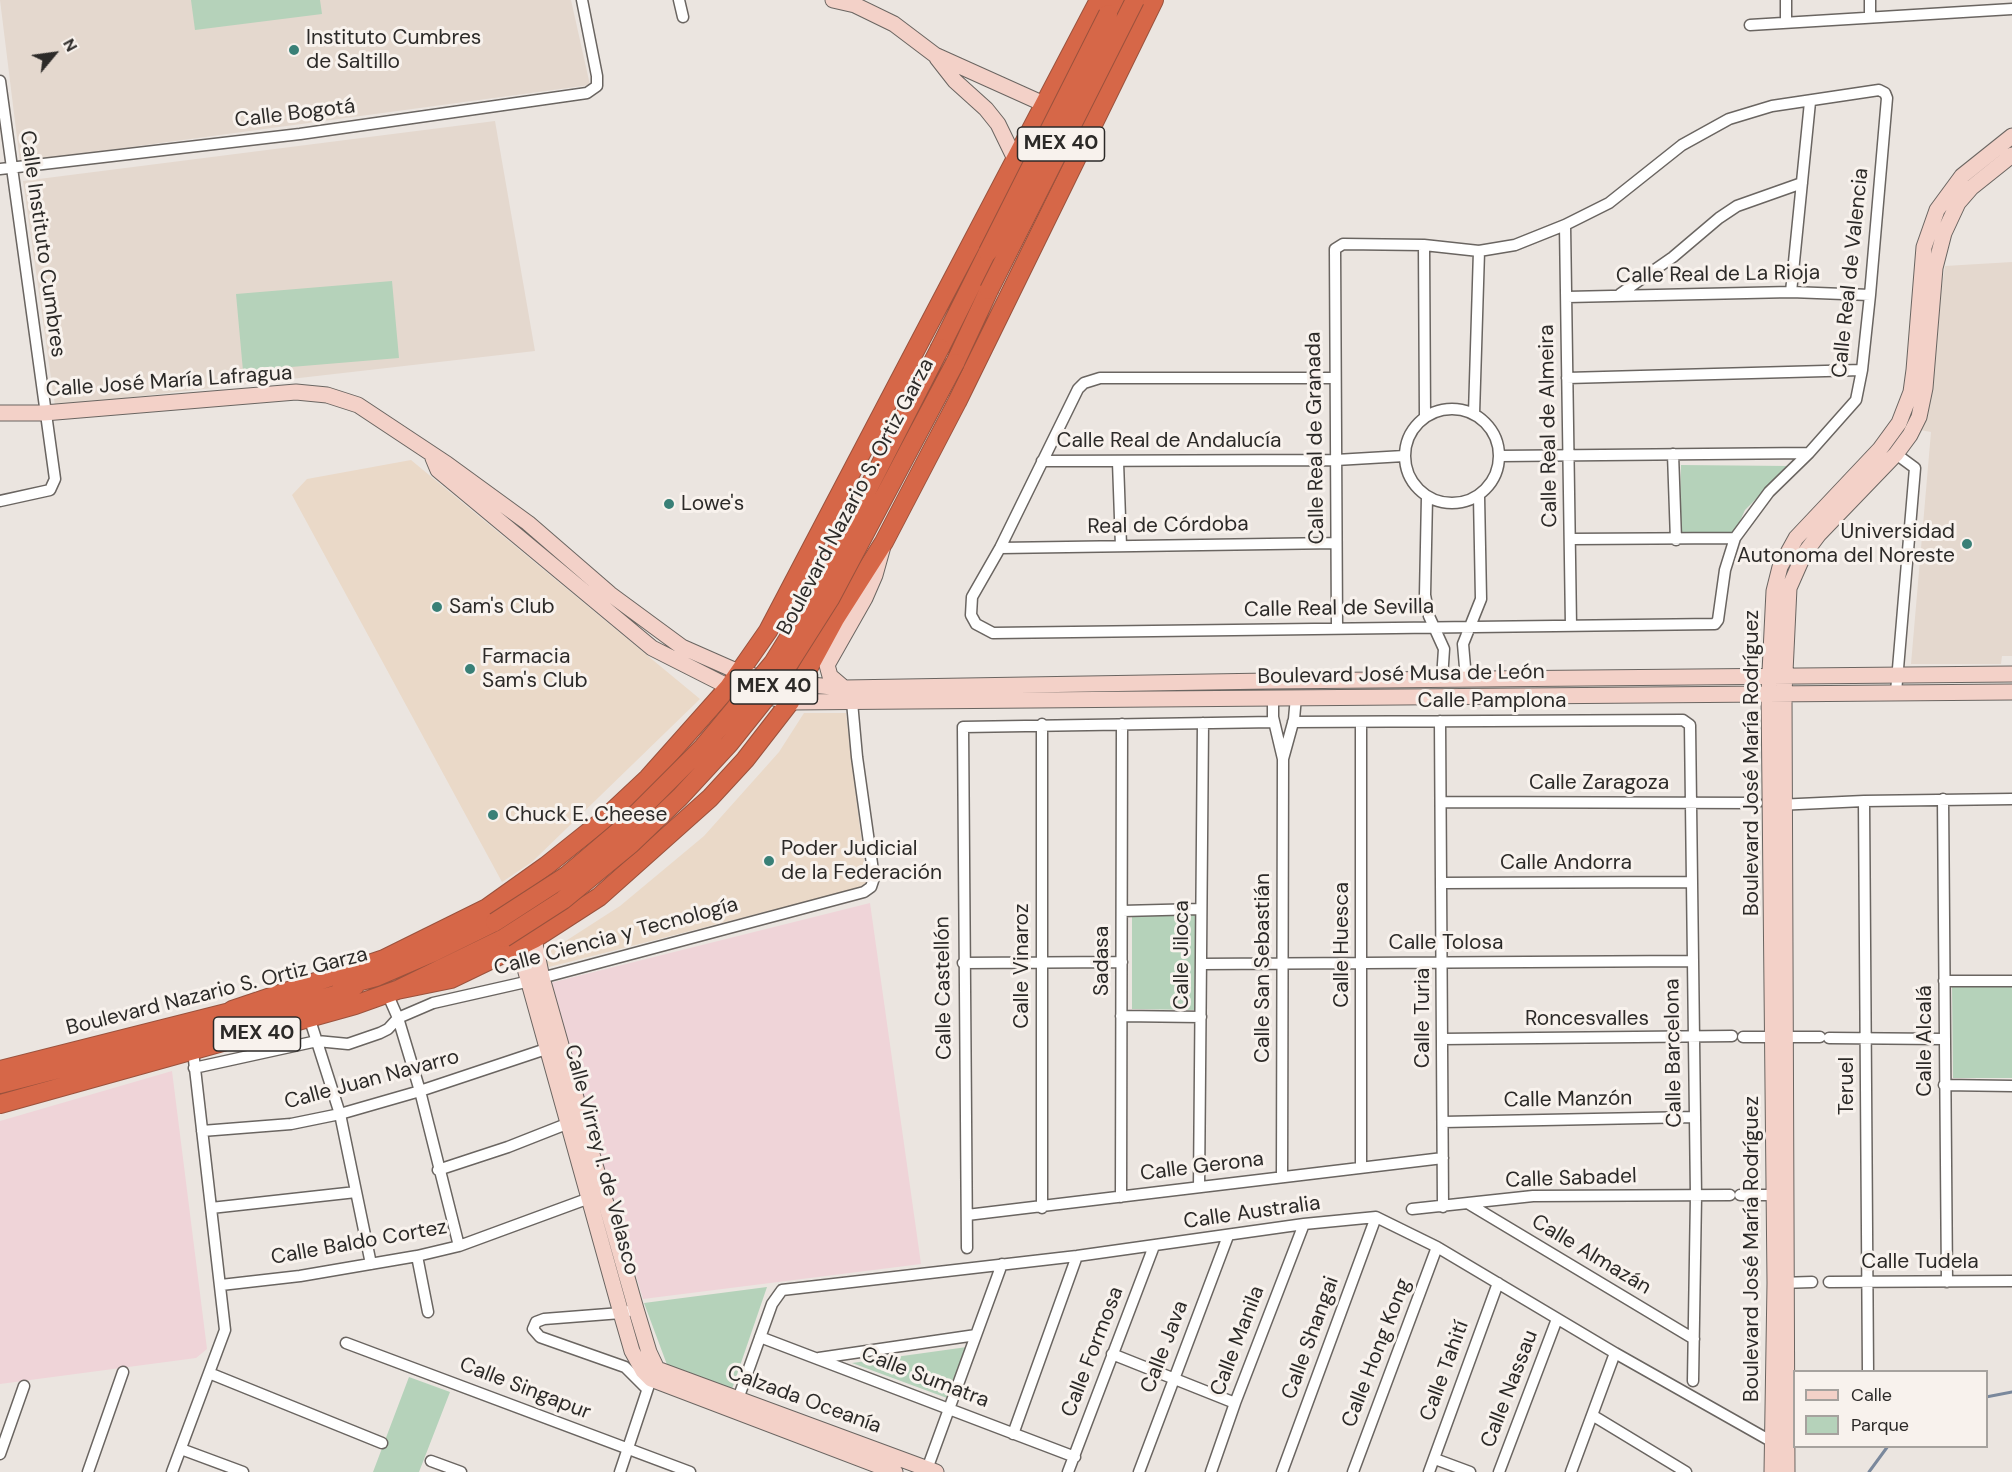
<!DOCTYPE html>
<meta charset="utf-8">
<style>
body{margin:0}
#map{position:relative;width:2012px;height:1472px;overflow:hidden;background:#ebe5e0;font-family:"DM Sans",sans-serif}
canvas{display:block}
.legend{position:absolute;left:1793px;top:1370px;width:195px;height:78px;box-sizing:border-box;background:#f8f2ed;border:2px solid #a6a29e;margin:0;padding:8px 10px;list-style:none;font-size:18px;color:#2c2a28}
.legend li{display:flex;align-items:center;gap:12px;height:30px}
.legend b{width:30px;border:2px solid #a6a29e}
.north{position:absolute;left:24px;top:24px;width:60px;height:60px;-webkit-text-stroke:4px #f8f2ed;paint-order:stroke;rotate:61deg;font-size:16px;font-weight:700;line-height:24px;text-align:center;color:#2c2a28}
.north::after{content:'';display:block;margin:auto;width:21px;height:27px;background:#2c2a28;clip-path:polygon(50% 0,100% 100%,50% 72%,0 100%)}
</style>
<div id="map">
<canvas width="2012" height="1472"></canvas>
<ul class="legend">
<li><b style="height:8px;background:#f3d1c8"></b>Calle</li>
<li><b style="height:16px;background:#b5d2ba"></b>Parque</li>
</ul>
<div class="north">N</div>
</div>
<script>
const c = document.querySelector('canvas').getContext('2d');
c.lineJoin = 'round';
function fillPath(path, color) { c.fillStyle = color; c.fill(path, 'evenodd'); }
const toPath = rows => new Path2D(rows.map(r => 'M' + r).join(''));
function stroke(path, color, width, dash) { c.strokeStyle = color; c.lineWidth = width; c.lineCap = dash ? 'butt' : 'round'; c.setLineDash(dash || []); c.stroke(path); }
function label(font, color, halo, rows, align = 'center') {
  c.font = font + ' "DM Sans",sans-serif'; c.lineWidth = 6; c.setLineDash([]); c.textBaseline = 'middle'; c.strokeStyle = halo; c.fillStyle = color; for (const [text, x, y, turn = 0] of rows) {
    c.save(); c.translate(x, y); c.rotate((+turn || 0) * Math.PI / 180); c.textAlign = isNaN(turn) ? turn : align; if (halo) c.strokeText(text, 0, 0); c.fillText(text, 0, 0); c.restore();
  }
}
fillPath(toPath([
 [411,460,700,699,532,862,502,882,292,495,307,479],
 [804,713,846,713,867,886,549,967,544,955,620,906,704,836,779,752]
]), '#ead9c8');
fillPath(toPath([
 [870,903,921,1264,643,1299,550,983],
 [172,1071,207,1349,196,1358,0,1384,0,1121]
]), '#efd4d8');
fillPath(toPath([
 [0,0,571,0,590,85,20,162],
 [495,121,535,351,55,406,23,181],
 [2012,262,2012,656,2002,656,2001,664,1911,664,1931,432,1920,430,1945,266]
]), '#e4d8ce');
fillPath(toPath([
 [191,0,320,0,322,14,195,30],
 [392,281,399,358,243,371,236,294],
 [1681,465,1789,466,1745,510,1734,534,1679,535],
 [1132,914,1196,915,1196,1010,1132,1009],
 [1952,987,2012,987,2012,1078,1953,1078],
 [767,1287,731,1392,669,1370,644,1303],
 [967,1347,947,1398,852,1363],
 [409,1377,450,1392,419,1472,373,1472]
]), '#b5d2ba');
stroke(toPath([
 [1986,1397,2012,1392],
 [1869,1472,1888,1446]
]), '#7a889c', 3);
const street = toPath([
 [679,0,683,17],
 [1870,16,1870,0],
 [1786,22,1786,0],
 [1750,25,2012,9],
 [0,81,55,479,50,490,0,501],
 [0,169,300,134,587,93,597,86,597,76,582,0],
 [1565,225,1571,626],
 [1424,245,1425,417],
 [1791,292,1810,102],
 [1620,294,1673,257,1719,218,1737,206,1802,183],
 [1567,297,1791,292,1870,295],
 [1334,378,1100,378,1084,383,1078,389,1000,548,972,597,971,615,976,624,993,633,1715,624,1718,620,1725,570,1735,538,1769,492,1809,453,1856,400,1862,370,1870,295,1887,98,1885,93,1879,90,1772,106,1729,119,1682,145,1609,203,1565,225,1515,245,1479,251,1424,245,1343,244,1335,249,1337,628],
 [1567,378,1862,370],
 '1405 456a47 47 0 1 1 94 0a47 47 0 1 1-94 0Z',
 [1474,414,1479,251],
 [1673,454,1676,540],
 [1896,454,1915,468,1896,692],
 [1500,456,1809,453],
 [1042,461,1336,460,1404,456],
 [1118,462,1121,546],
 [1427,497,1425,595,1429,616,1444,649,1442,679],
 [1571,539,1735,538],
 [1000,548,1336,543],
 [1466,679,1463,644,1481,599,1479,496],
 [1273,698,1273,717,1283,759,1282,1177],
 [1440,721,1443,1207],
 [1293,722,1683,720,1690,725,1696,1196,1693,1381],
 [1042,724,1042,1208],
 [1283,759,1294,719,1296,697],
 [1943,799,1947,1282],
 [1864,801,1868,1372],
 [1441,802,1757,803],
 [1777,805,1864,801,2012,799],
 [1441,883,1691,882],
 [1122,911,1201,909],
 [963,963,1122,962],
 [1201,964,1691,961],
 [1944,981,2012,981],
 [387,993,398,1018,420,1091,459,1246],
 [1121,1016,1201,1017],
 [310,1020,340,1114,371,1264],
 [1743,1037,1820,1037],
 [1829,1038,1943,1039],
 [1442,1039,1732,1036],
 [194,1068,317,1041,348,1044,380,1033,388,1029,398,1018,433,1003,530,981,864,892,871,887,874,878,857,757,852,702],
 [1944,1085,2012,1086],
 [1443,1122,1694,1117],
 [202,1131,291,1124,340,1114,420,1091,549,1048],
 [1361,1168,1361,722],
 [438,1170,508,1147,569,1123],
 [1199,1187,1203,723],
 [1740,1195,1774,1195],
 [1121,1197,1122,724],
 [1469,1204,1694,1339],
 [211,1208,356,1192],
 [1412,1209,1533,1196,1730,1195],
 [967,1215,1443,1158],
 [967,1248,963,727,1274,722],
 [417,1256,428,1312],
 [1829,1282,2012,1281],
 [1780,1283,1812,1282],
 [221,1285,300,1276,417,1256,459,1246,595,1196],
 [636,1309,621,1313,544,1319,536,1322,533,1329,540,1337,625,1367,647,1389],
 [760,1337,1075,1457],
 [346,1343,690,1472],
 [1112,1354,1235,1403],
 [819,1358,976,1335],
 [209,1373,382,1443],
 [738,1399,772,1304,782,1290,1077,1256,1304,1224,1376,1217,1437,1247,1615,1353,1776,1444],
 [1592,1415,1686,1472],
 [1013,1434,1077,1256],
 [181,1449,243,1472],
 [0,1454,24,1386],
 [1435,1459,1470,1472],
 [431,1461,461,1472],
 [88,1472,123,1372],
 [172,1472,225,1330,193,1051],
 [620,1472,650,1382],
 [926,1472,1002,1264],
 [1068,1472,1154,1246],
 [1139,1472,1228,1236],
 [1211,1472,1235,1403,1304,1224],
 [1282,1472,1376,1217],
 [1353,1472,1437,1247],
 [1429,1472,1498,1283],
 [1499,1472,1557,1319],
 [1571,1472,1615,1353]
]);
const secondary = toPath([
 [833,0,855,5,894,24,935,55,1055,109],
 [937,58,955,81,986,109,998,124,1015,159],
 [0,413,44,413,296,392,327,395,358,405,447,464,528,523,610,594,682,647,741,673,788,683,844,688,1269,681,2012,674],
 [433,458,438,470,652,648,729,687,790,702,2012,692],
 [844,688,830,676,827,665,865,598,875,575,882,550],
 [534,939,542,978,636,1309,649,1352,657,1369,936,1472],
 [519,947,621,1313,632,1351,643,1371,651,1379,895,1472],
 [1772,1472,1775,1283,1769,692,1774,591,1780,567,1796,538,1880,449,1899,423,1911,392,1914,370,1924,247,1937,210,1962,176,2012,136],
 [1787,1472,1784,693,1789,588,1804,554,1819,534,1896,454,1910,435,1919,417,1925,388,1935,268,1944,233,1958,203,1971,188,2012,155]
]);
const highway = toPath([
 [1108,14,1115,0],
 [940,348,988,252],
 [955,363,989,290],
 [342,986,376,977,434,952,495,922],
 [397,990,451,979,534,939,599,897,710,798,745,760,790,702,835,619,884,542,957,402,1154,0],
 [232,1010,384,959,487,908,546,866,601,822,648,778,729,687,768,631,1099,0],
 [0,1070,242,1009],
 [0,1084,215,1029,335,995,355,986],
 [0,1104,355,1005,397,990,504,938]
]);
stroke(street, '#6a6561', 13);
stroke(secondary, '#6a6561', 17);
stroke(highway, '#9a523d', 20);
stroke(street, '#fff', 10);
stroke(secondary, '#f3d1c8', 15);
stroke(highway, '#d66748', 18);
const highwayBridge = toPath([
 [988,252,1108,14],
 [989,290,1135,0],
 [495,922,566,876,619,831,703,747,773,663,806,610,940,348],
 [504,938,563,900,631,844,680,797,729,744,773,689,830,599,955,363]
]);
stroke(highwayBridge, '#9a523d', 20, []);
stroke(highwayBridge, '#d66748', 18);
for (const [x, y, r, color] of [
 [294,50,6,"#398077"],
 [669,504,6,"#398077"],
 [1967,544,6,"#398077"],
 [437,607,6,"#398077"],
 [470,669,6,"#398077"],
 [493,815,6,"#398077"],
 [769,861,6,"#398077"]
]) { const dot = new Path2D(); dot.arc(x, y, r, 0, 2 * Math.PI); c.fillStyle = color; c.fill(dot); stroke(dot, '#f8f2ed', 2); }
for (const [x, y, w] of [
 [1061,144,87],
 [774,687,87],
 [257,1034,87]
]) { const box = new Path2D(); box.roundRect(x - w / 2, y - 17, w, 34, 4.5); c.fillStyle = '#f8f2ed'; c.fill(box); stroke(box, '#2c2a28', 1.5); }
label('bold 20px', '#2c2a28', null, [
 ["MEX 40",1061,144],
 ["MEX 40",774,687],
 ["MEX 40",257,1034]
]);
label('21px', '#2c2a28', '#f8f2ed', [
 ["Instituto Cumbres",306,38],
 ["de Saltillo",306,62],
 ["Lowe's",681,504],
 ["Universidad",1955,532,"right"],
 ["Autonoma del Noreste",1955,556,"right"],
 ["Sam's Club",449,607],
 ["Farmacia",482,657],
 ["Sam's Club",482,681],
 ["Chuck E. Cheese",505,815],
 ["Poder Judicial",781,849],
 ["de la Federación",781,873]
], 'left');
label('21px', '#2c2a28', '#f8f2ed', [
 ["Calle Bogotá",295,114,-7],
 ["Calle Instituto Cumbres",42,244,82],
 ["Calle Real de Valencia",1851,273,-84],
 ["Calle Real de La Rioja",1718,275,-1],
 ["Calle José María Lafragua",169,382,-4],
 ["Calle Real de Almeira",1549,426,-91],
 ["Calle Real de Granada",1316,438,-91],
 ["Calle Real de Andalucía",1169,441],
 ["Boulevard Nazario S. Ortiz Garza",856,497,-62],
 ["Real de Córdoba",1168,526,-1],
 ["Calle Real de Sevilla",1339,609,-1],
 ["Boulevard José Musa de León",1401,675,-1],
 ["Calle Pamplona",1492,701],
 ["Boulevard José María Rodríguez",1752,763,-90],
 ["Calle Zaragoza",1599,783],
 ["Calle Andorra",1566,863],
 ["Calle Ciencia y Tecnología",616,937,-15],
 ["Calle Tolosa",1446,943],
 ["Calle Huesca",1342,945,-90],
 ["Calle Jiloca",1182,955,-90],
 ["Sadasa",1102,961,-90],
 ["Calle Vinaroz",1022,966,-90],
 ["Calle San Sebastián",1263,968,-90],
 ["Calle Castellón",944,988,-91],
 ["Boulevard Nazario S. Ortiz Garza",217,992,-14],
 ["Calle Turia",1423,1018,-90],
 ["Roncesvalles",1587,1019],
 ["Calle Alcalá",1925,1041,-90],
 ["Calle Barcelona",1674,1053,-91],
 ["Calle Juan Navarro",372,1080,-15],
 ["Teruel",1847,1086,-90],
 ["Calle Manzón",1568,1100,-1],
 ["Calle Virrey I. de Velasco",601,1160,75],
 ["Calle Gerona",1202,1167,-7],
 ["Calle Sabadel",1571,1179,-2],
 ["Calle Australia",1252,1213,-8],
 ["Calle Baldo Cortez",359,1243,-10],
 ["Boulevard José María Rodríguez",1752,1249,-90],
 ["Calle Almazán",1591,1255,31],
 ["Calle Tudela",1920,1262],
 ["Calle Shangai",1311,1338,-70],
 ["Calle Manila",1238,1341,-69],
 ["Calle Java",1165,1347,-69],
 ["Calle Formosa",1093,1352,-69],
 ["Calle Hong Kong",1377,1353,-69],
 ["Calle Tahití",1445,1371,-70],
 ["Calle Sumatra",925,1378,21],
 ["Calle Singapur",525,1389,21],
 ["Calle Nassau",1510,1389,-69],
 ["Calzada Oceanía",804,1400,20]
]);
</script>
